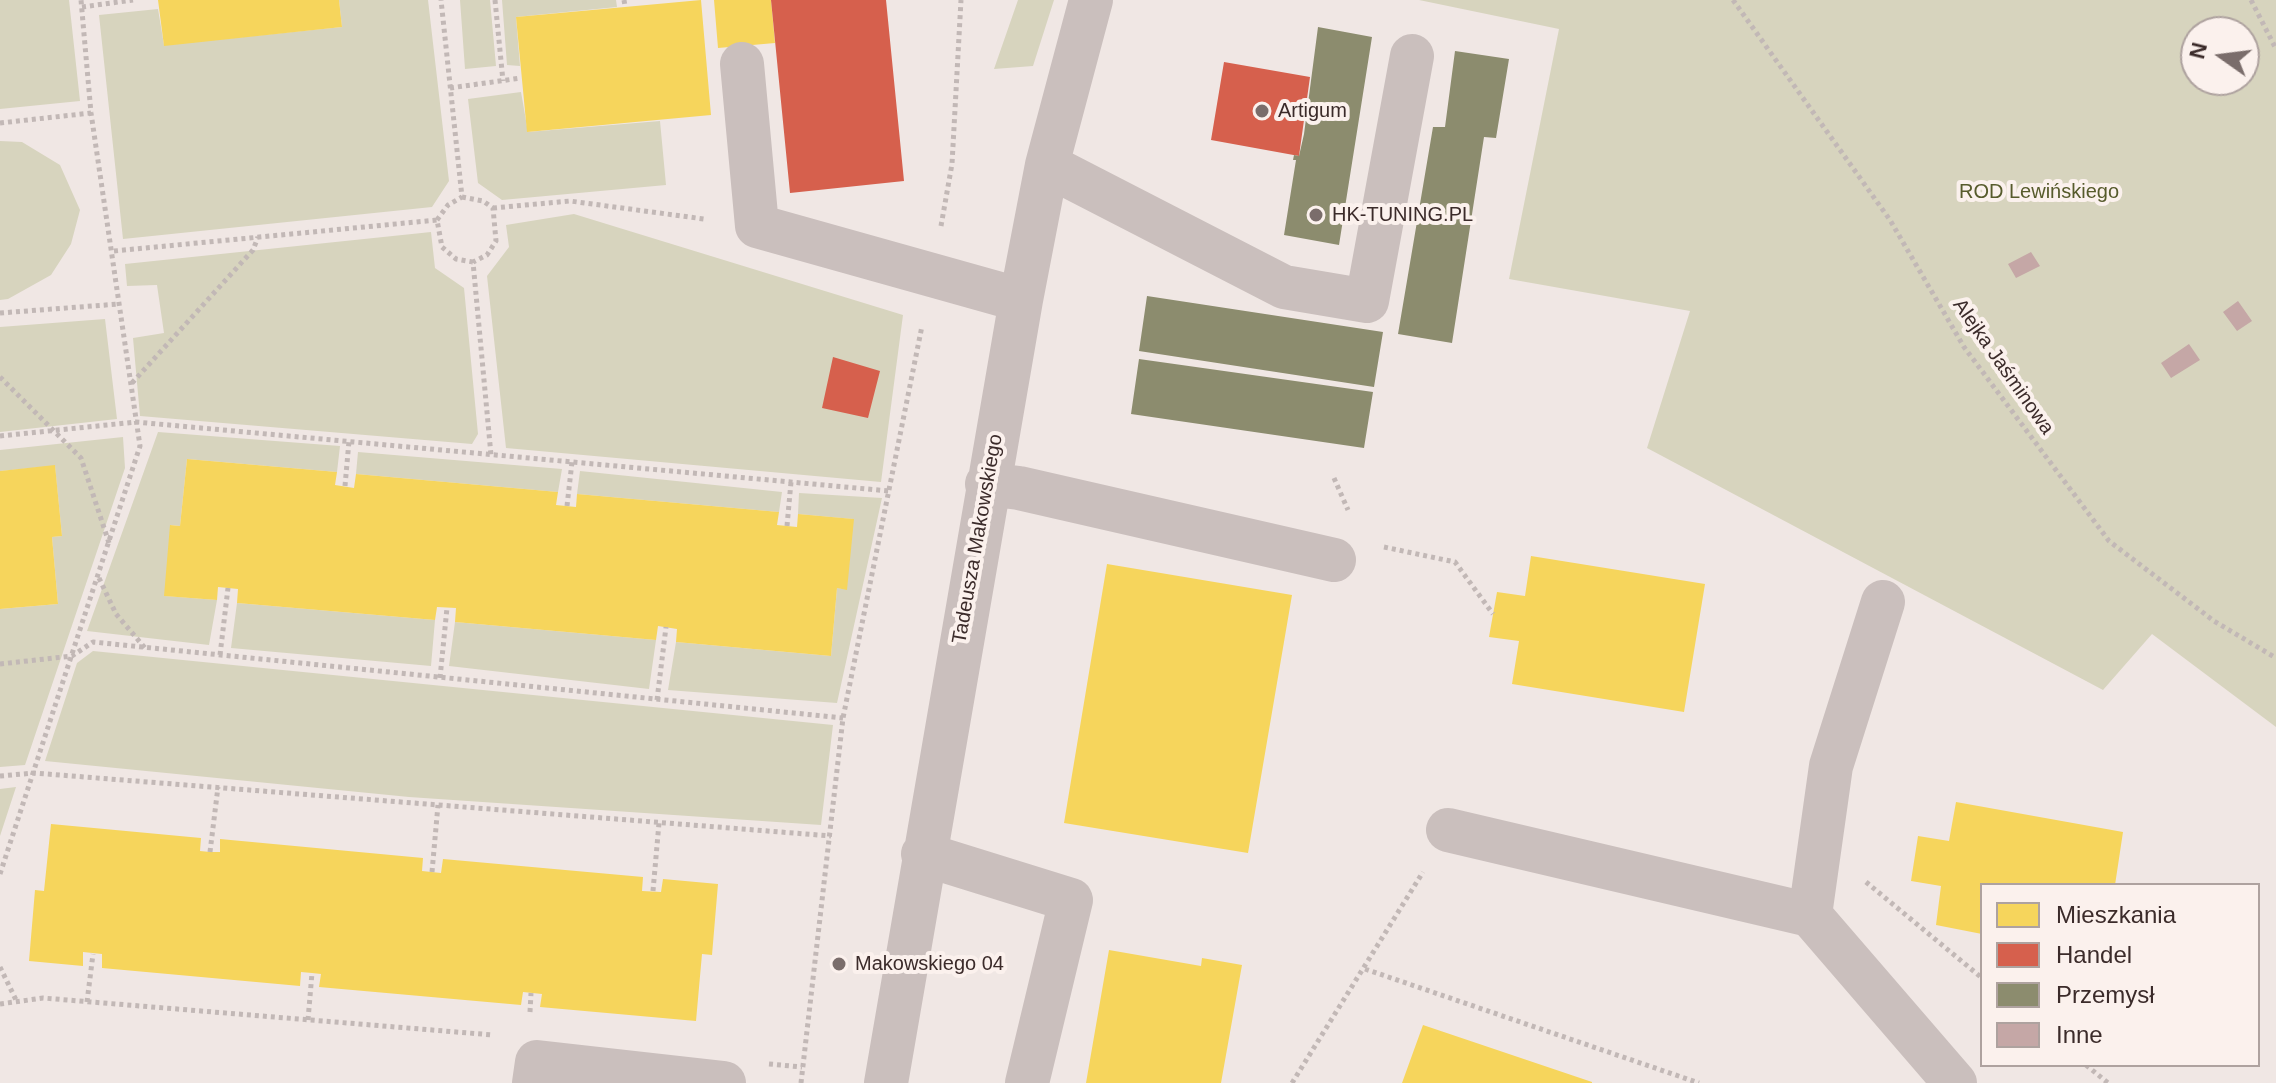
<!DOCTYPE html>
<meta charset="utf-8">
<style>
body{margin:0}
#map{position:relative;width:2276px;height:1083px;overflow:hidden;background:#f0e7e4;font-family:Helvetica,sans-serif}
canvas{display:block}
.legend{position:absolute;left:1980px;top:883px;width:280px;height:184px;box-sizing:border-box;background:#fbf1ed;border:2px solid #aea29f;margin:0;padding:10px 14px;list-style:none;font-size:24px;color:#3b2b2a}
.legend li{display:flex;align-items:center;gap:16px;height:40px}
.legend b{width:40px;border:2px solid #aea29f}
.north{position:absolute;left:2180px;top:16px;width:80px;height:80px;box-sizing:border-box;background:#fbf1ed;border:2px solid #aea29f;border-radius:50%;rotate:284deg;font-size:22px;font-weight:700;line-height:32px;text-align:center;color:#3b2b2a}
.north::after{content:'';display:block;margin:auto;width:28px;height:36px;background:#7a6d6b;clip-path:polygon(50% 0,100% 100%,50% 72%,0 100%)}
</style>
<div id="map">
<canvas width="2276" height="1083"></canvas>
<ul class="legend">
<li><b style="height:22px;background:#f6d55c"></b>Mieszkania</li>
<li><b style="height:22px;background:#d6604d"></b>Handel</li>
<li><b style="height:22px;background:#8c8c6e"></b>Przemysł</li>
<li><b style="height:22px;background:#c5a7a6"></b>Inne</li>
</ul>
<div class="north">N</div>
</div>
<script>
const c = document.querySelector('canvas').getContext('2d');
c.lineJoin = 'round';
function fillPath(path, color) { c.fillStyle = color; c.fill(path, 'evenodd'); }
const toPath = rows => new Path2D(rows.map(r => 'M' + r).join(''));
function stroke(path, color, width, dash) { c.strokeStyle = color; c.lineWidth = width; c.lineCap = dash ? 'butt' : 'round'; c.setLineDash(dash || []); c.stroke(path); }
function label(font, color, halo, rows, align = 'center') {
  c.font = font + ' Helvetica,sans-serif'; c.lineWidth = 8; c.setLineDash([]); c.textBaseline = 'middle'; c.strokeStyle = halo; c.fillStyle = color; for (const [text, x, y, turn = 0] of rows) {
    c.save(); c.translate(x, y); c.rotate((+turn || 0) * Math.PI / 180); c.textAlign = isNaN(turn) ? turn : align; if (halo) c.strokeText(text, 0, 0); c.fillText(text, 0, 0); c.restore();
  }
}
fillPath(toPath([
 [0,0,69,0,80,101,0,109],
 [339,0,428,0,449,181,432,207,123,239,99,15,158,9,164,45,342,27],
 [460,0,490,0,496,66,465,69],
 [502,0,616,0,617,7,516,17,520,66,507,65],
 [1018,0,1054,0,1033,66,994,69],
 [1419,0,2276,0,2276,727,2152,634,2103,690,1647,448,1690,311,1509,279,1559,29],
 [2196,32,2244,32,2244,80,2196,80],
 [521,92,528,132,660,121,666,185,502,200,478,183,468,99],
 [0,141,22,142,60,165,80,210,71,244,51,275,8,299,0,300],
 [574,214,903,315,881,482,506,448,487,276,509,247,506,225],
 [431,232,435,268,464,288,478,434,472,444,140,416,133,338,164,333,157,285,127,286,125,264],
 [105,319,117,419,0,432,0,327],
 [158,432,340,446,337,472,187,459,180,526,171,525,165,596,217,600,209,645,87,631],
 [123,437,125,468,25,765,0,767,0,609,58,604,52,537,62,536,55,466,0,471,0,450],
 [358,452,562,469,558,492,356,474],
 [580,471,782,492,779,512,577,494],
 [799,493,882,498,837,703,668,690,676,642,831,656,837,588,846,589,853,519,798,514],
 [237,603,435,620,431,666,231,648],
 [455,622,656,640,649,689,449,666],
 [93,651,833,725,821,825,409,797,45,761,77,663],
 [16,787,0,836,0,789]
]), '#d7d4be');
fillPath(toPath([
 [158,0,339,0,342,27,164,46],
 [701,0,711,115,527,132,516,17],
 [714,0,771,0,775,43,718,48],
 [187,459,337,472,335,485,354,488,356,474,558,492,556,505,576,507,577,494,779,512,777,525,797,527,798,514,854,519,847,590,837,588,831,656,676,642,677,629,658,626,656,640,455,622,456,608,437,607,435,620,237,603,238,589,218,587,217,600,164,596,170,525,180,526],
 [55,465,62,536,52,537,58,604,0,609,0,471],
 [1531,556,1705,584,1684,712,1512,684,1519,641,1489,637,1497,592,1525,596],
 [1107,564,1292,595,1248,853,1064,823],
 [1956,802,2123,832,2115,885,1982,885,1982,934,1936,925,1941,886,1911,881,1918,836,1949,841],
 [51,824,201,838,200,851,210,852,220,852,220,839,423,858,422,871,441,873,443,859,643,877,642,891,661,892,663,879,718,884,712,955,702,954,696,1021,540,1007,542,994,523,992,521,1005,319,987,321,974,312,973,301,972,300,986,102,968,102,954,83,952,83,966,29,961,35,890,44,891],
 [1109,950,1201,966,1202,958,1242,965,1221,1083,1086,1083],
 [1423,1025,1592,1082,1592,1083,1402,1083]
]), '#f6d55c');
fillPath(toPath([
 [771,0,886,0,904,181,790,193],
 [1224,62,1310,77,1299,156,1211,140],
 [833,357,880,371,868,418,822,408]
]), '#d6604d');
fillPath(toPath([
 [1318,27,1372,37,1339,245,1284,235,1296,160,1293,160,1294,155,1299,156,1304,134],
 [1455,51,1509,59,1496,138,1484,137,1452,343,1398,334,1433,127,1445,127],
 [1147,296,1383,332,1374,387,1139,351],
 [1139,359,1373,392,1364,448,1131,414]
]), '#8c8c6e');
fillPath(toPath([
 [2031,252,2040,266,2016,278,2008,264],
 [2238,301,2252,321,2237,331,2223,312],
 [2189,344,2200,360,2171,378,2161,363]
]), '#c5a7a6');
stroke(toPath([
 [495,0,503,81],
 [624,0,625,6],
 [1733,0,1890,220,1964,347,2109,541,2214,621,2276,658],
 [2251,0,2276,49],
 [82,7,133,0],
 [450,88,521,78],
 [0,123,91,113],
 [462,197,483,201,493,208,496,241,487,255,473,262,491,455],
 [493,208,570,201,704,219],
 [437,220,448,205,462,197,441,0],
 [941,226,952,164,961,0],
 [114,251,437,220,442,247,456,259,473,262],
 [0,313,119,304],
 [0,377,81,458,109,543],
 [132,383,253,250,258,237],
 [0,436,136,422,889,491],
 [1334,478,1348,510],
 [345,486,349,441],
 [567,506,572,462],
 [787,526,791,482],
 [1384,547,1455,562,1493,614],
 [99,578,116,614,145,648],
 [220,655,228,588],
 [0,664,72,656,93,642,843,718],
 [440,678,447,608],
 [657,700,666,627],
 [0,776,34,773,831,836],
 [210,852,218,787],
 [432,872,438,805],
 [0,874,140,446,91,113,81,0],
 [1866,882,1982,978],
 [653,891,659,823],
 [0,967,17,1002],
 [1365,969,1699,1083],
 [87,1002,93,954],
 [0,1004,43,998,493,1035],
 [530,1012,531,993],
 [308,1020,312,973],
 [769,1064,802,1067],
 [2086,1065,2108,1083],
 [801,1083,843,718,922,326],
 [1292,1083,1423,872]
]), '#c2b8b6', 5, [4, 4]);
stroke(toPath([
 [742,64,757,226,1021,300],
 [1047,165,1284,287,1367,301,1412,56],
 [987,484,1019,488,1334,560],
 [1448,830,1810,915,1955,1083],
 [923,854,1071,900,1027,1083],
 [1810,915,1831,766,1883,602],
 [534,1083,537,1062,724,1083],
 [886,1083,1021,300,1047,165,1091,0]
]), '#cabfbd', 44);
for (const [x, y, r, color] of [
 [1262,111,8,"#7a6d6b"],
 [1316,215,8,"#7a6d6b"],
 [839,964,8,"#7a6d6b"]
]) { const dot = new Path2D(); dot.arc(x, y, r, 0, 2 * Math.PI); c.fillStyle = color; c.fill(dot); stroke(dot, '#fbf1ed', 3); }
label('20px', '#3b2b2a', '#fbf1ed', [
 ["Artigum",1278,111],
 ["HK-TUNING.PL",1332,215],
 ["Makowskiego 04",855,964]
], 'left');
label('20px', '#575b2c', '#fbf1ed', [
 ["ROD Lewińskiego",2039,192]
]);
label('20px', '#3b2b2a', '#fbf1ed', [
 ["Alejka Jaśminowa",2003,367,55],
 ["Tadeusza Makowskiego",978,539,-80]
]);
</script>
